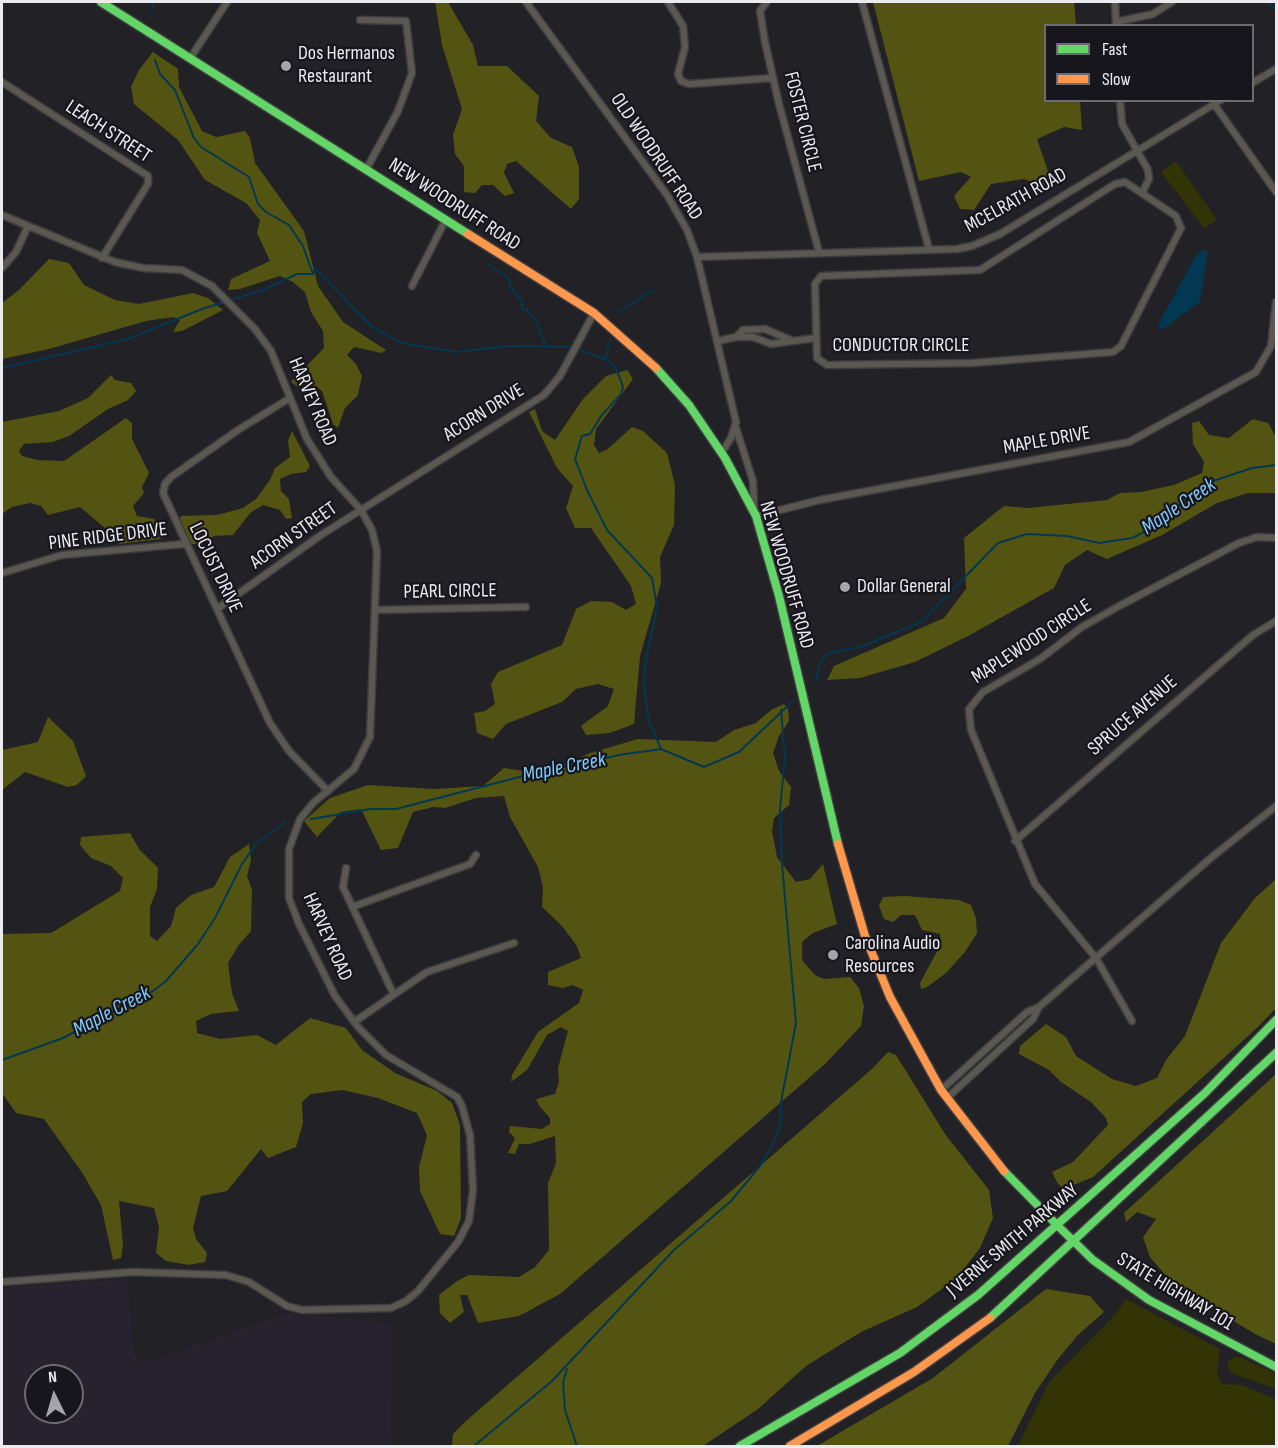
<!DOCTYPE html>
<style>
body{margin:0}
#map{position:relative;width:1278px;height:1448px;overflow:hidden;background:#222125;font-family:"Sofia Sans Condensed",sans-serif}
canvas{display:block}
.frame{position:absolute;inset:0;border:3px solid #ebeaef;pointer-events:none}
.legend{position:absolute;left:1044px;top:24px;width:210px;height:78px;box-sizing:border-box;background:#18161d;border:2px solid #6c6b71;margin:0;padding:8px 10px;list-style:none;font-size:18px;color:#ebeaef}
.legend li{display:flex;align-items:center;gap:12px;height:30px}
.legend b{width:30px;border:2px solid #6c6b71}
.north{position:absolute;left:24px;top:1364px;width:60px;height:60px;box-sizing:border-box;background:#18161d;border:2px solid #6c6b71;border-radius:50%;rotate:355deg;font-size:16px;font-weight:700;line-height:24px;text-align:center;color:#ebeaef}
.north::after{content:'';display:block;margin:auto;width:21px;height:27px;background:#a5a4a8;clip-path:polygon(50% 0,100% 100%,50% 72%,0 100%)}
</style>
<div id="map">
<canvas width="1278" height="1448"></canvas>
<div class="frame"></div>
<ul class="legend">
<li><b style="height:8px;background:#63d668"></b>Fast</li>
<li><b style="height:8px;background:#ff974d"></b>Slow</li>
</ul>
<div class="north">N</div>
</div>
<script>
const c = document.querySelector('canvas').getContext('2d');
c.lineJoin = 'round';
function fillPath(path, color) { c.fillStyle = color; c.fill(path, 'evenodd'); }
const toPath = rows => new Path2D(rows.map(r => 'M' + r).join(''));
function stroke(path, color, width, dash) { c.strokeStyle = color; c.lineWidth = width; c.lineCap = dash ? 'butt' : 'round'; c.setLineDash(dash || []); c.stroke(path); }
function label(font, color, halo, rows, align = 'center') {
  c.font = font + ' "Sofia Sans Condensed",sans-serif'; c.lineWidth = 4.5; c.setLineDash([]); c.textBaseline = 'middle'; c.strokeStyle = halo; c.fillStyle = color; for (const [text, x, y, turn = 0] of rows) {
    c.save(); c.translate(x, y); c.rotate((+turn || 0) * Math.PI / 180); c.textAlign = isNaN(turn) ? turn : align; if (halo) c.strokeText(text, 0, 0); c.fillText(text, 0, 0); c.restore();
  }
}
fillPath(toPath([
 [127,1279,134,1354,145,1362,286,1314,363,1319,392,1325,391,1446,2,1446,2,1288],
 [36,1376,72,1376,72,1412,36,1412]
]), '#26232f');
fillPath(toPath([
 [1176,161,1217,220,1204,228,1161,172],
 [1126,1299,1220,1349,1217,1372,1221,1384,1242,1385,1276,1399,1276,1446,1018,1446,1049,1382,1115,1315],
 [1240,1357,1276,1374,1276,1389,1231,1373,1228,1368,1228,1362,1235,1357]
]), '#333405');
fillPath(toPath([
 [435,2,448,2,473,45,478,66,507,66,539,96,536,121,551,138,572,147,579,167,579,199,571,209,516,161,507,164,504,173,514,193,505,196,493,185,482,185,475,193,464,192,464,166,455,154,453,135,462,109,442,45],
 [873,2,1074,2,1076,25,1046,26,1046,100,1080,101,1082,130,1064,127,1037,139,1050,177,1045,187,1024,179,991,184,974,210,960,209,954,196,971,177,961,172,919,181],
 [153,52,178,69,179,87,202,131,216,137,245,131,250,138,255,163,304,231,318,286,343,322,386,350,382,353,354,347,347,355,356,364,362,376,358,395,345,408,338,428,333,424,322,391,316,386,302,390,291,382,324,348,323,331,311,312,305,292,293,282,280,276,240,289,228,290,231,279,270,261,257,233,260,220,246,203,205,180,178,140,134,104,131,87,139,70],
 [49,259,69,263,84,285,115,300,139,304,193,293,208,298,223,310,182,331,173,332,180,320,173,317,146,321,49,349,2,359,2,303,20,289],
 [627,370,633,379,596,429,594,445,599,453,608,449,632,427,643,431,667,453,675,485,674,525,660,557,661,583,640,656,634,724,610,733,586,735,581,726,608,706,614,689,598,684,576,689,562,702,506,724,493,739,477,733,474,713,485,711,495,704,491,684,498,672,562,645,576,609,591,601,612,602,626,610,636,604,631,586,591,528,575,528,566,508,573,486,557,468,529,412,535,409,542,431,555,440,583,399,606,376],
 [111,375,115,380,131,383,136,391,128,400,108,409,69,436,53,442,24,444,19,451,22,456,37,460,64,461,126,418,132,423,132,439,149,473,142,487,144,493,133,506,137,516,154,519,160,527,161,539,120,544,106,535,105,528,80,507,48,515,41,506,30,503,12,507,2,514,2,422,59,411,88,398],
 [1253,419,1268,423,1276,437,1276,493,1248,493,1217,503,1162,535,1107,559,1087,550,1065,565,1054,588,968,636,915,662,860,678,827,680,834,666,944,618,966,589,964,538,1004,506,1028,508,1107,500,1120,493,1141,492,1174,485,1202,473,1204,462,1193,444,1192,423,1199,421,1209,435,1229,438],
 [292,431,310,466,306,472,291,474,280,479,281,491,289,499,292,518,286,519,280,510,263,505,250,513,233,535,214,536,202,544,189,544,179,522,181,516,217,515,243,508,256,499,270,480,275,468,290,457,288,441],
 [784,704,788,708,789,721,779,736,773,753,779,771,791,787,789,805,774,818,772,831,777,857,796,882,810,879,823,864,837,924,813,933,802,942,802,960,815,975,824,979,850,977,859,988,864,1006,861,1026,825,1064,560,1294,519,1316,478,1323,467,1295,460,1295,464,1312,450,1323,440,1313,439,1295,457,1281,469,1275,519,1277,535,1267,549,1250,548,1183,556,1163,555,1136,530,1144,519,1144,515,1154,508,1153,515,1138,509,1132,510,1126,542,1129,550,1124,550,1118,540,1107,536,1099,555,1094,559,1082,558,1068,568,1031,561,1027,547,1035,527,1070,511,1082,512,1075,538,1032,579,1003,583,990,573,985,563,988,548,985,548,972,581,958,577,946,562,926,542,907,543,887,538,867,510,817,504,796,476,798,445,808,433,807,413,812,398,848,381,850,361,809,341,812,317,837,304,821,330,798,368,785,434,789,483,786,504,768,544,774,590,753,638,739,716,742,734,730,756,723,771,710],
 [48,717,73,741,86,776,77,785,68,787,25,772,2,790,2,750,38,742],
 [130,833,139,849,158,868,157,889,150,907,150,936,157,941,171,926,176,908,191,895,214,887,230,857,249,844,251,860,247,876,252,890,251,931,238,946,228,963,232,993,239,1011,211,1014,196,1021,197,1033,220,1039,257,1035,276,1045,310,1018,346,1028,362,1050,395,1073,437,1091,452,1103,460,1125,461,1218,454,1236,440,1234,420,1191,419,1167,427,1135,417,1113,378,1098,342,1090,311,1094,302,1102,303,1123,296,1147,268,1158,261,1149,227,1191,201,1196,193,1228,196,1239,207,1253,205,1262,189,1265,166,1261,156,1253,159,1227,154,1208,119,1201,123,1245,121,1258,113,1260,101,1205,83,1174,44,1119,16,1113,2,1093,2,936,3,934,51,933,120,891,123,878,111,866,91,858,80,845,81,837],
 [1276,879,1276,1008,1259,1026,1093,1177,1064,1189,1058,1184,1052,1172,1073,1162,1108,1125,1106,1118,1091,1102,1061,1082,1049,1070,1019,1054,1020,1046,1046,1024,1066,1037,1076,1056,1112,1079,1136,1086,1157,1078,1166,1060,1185,1036,1221,943,1255,898],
 [905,896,959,900,971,905,976,918,977,933,965,952,946,973,927,987,921,989,920,983,941,944,940,934,922,930,915,915,901,915,893,922,884,919,879,906,883,897],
 [888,1052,896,1055,945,1134,989,1190,993,1218,980,1248,957,1278,917,1307,861,1332,806,1366,758,1409,703,1446,452,1446,453,1434,466,1421,873,1068],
 [1276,1074,1276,1344,1255,1334,1173,1284,1150,1257,1143,1237,1156,1219,1137,1212,1126,1222,1124,1213],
 [1046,1289,1090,1296,1104,1312,1078,1335,1058,1359,1035,1393,1008,1446,817,1446,933,1378]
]), '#535412');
fillPath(toPath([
 [1203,250,1207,250,1207,257,1200,302,1162,330,1158,327,1160,321,1195,257]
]), '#033852');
stroke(toPath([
 [151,2,154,10],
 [1267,2,1276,10],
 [155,60,160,74,175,90,194,138,201,147,249,177,258,204,266,212,289,225,303,246,313,274],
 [489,265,509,278,510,287,522,301,522,309,527,310,537,323,546,346],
 [313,274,315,268,372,327,402,343,456,352,509,346,571,347,605,359,616,368,623,387,621,394,602,415,590,434,582,436,575,459,587,490,607,530,652,578,657,607,645,665,644,686,649,721,661,749],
 [619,312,653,290],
 [605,359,609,344],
 [2,368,128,339,202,309,266,289,297,274,313,274],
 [816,681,820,662,829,653,860,647,921,622,998,543,1027,534,1067,536,1099,543,1132,538,1150,529,1207,483,1252,468,1276,465],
 [311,819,371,809,396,809,523,776,619,755,661,749,704,767,739,752,793,701],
 [2,1060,63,1038,153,991,166,981,198,944,215,918,242,864,257,843,286,822],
 [567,1369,563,1382,565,1410,577,1446],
 [474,1446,552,1381,674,1250,731,1201,760,1166,773,1144,780,1126,781,1102,796,1023,782,864,780,810,785,757,781,710]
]), '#033852', 2);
const street = toPath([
 [526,2,667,195,687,230,697,257,736,422,731,438,722,452],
 [668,2,683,26,685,47,678,74,681,81,689,84,773,78],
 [767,2,760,11,765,42,779,104,819,252],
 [862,2,929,249],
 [1115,2,1116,25],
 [360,20,406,21,412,73,398,111,367,168],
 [1116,22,1153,14,1172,2],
 [191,57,227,2],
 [2,82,148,176,148,184,102,258],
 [1252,83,1276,69],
 [1120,100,1122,124,1148,170,1149,179,1142,193],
 [1214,104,1276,192],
 [1125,182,1176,216,1181,228,1121,346,1113,352,972,363,827,365,817,358,815,284,821,276,980,270,1115,184,1125,182],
 [2,215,115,262,143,268,182,270,212,286,255,329,271,351,307,439,331,477,361,510,372,530,377,551,370,737,354,769,313,803,300,819,289,849,289,898,299,924,335,996,358,1027,386,1055,457,1097,462,1106,470,1135,473,1190,469,1221,458,1242,418,1291,406,1301,391,1308,302,1310,287,1306,249,1282,226,1275,133,1272,2,1282],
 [697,257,957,249,972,246,1000,234,1221,100],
 [2,268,16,252,28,226],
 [412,286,445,221],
 [718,341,736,337,753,337,771,344,793,341,765,329,743,330,736,337],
 [793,341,816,338],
 [290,398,238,430,171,477,165,484,163,493,270,723,289,751,328,791],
 [736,428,753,481,754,508],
 [756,516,820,500,1129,442,1256,372,1271,346,1276,302],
 [2,573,62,555,184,544],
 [217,609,321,535,544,395,560,376,594,313],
 [375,610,526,607],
 [1015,841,1253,635,1276,621],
 [346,868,343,887,393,993],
 [352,907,470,864,476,855],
 [1132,1021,1096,958,1035,884,971,730,969,709,983,692,1040,659,1082,627,1121,605,1239,543,1257,537,1276,538],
 [354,1022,427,972,514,943],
 [941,1090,1027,1012,1039,1007],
 [947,1098,1033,1019,1039,1007,1212,857,1276,806]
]);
const fast = toPath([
 [101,2,468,234],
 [656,368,689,405,725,458,756,516,779,596,838,844],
 [1004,1171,1058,1226],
 [1058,1226,1093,1260,1149,1300,1276,1367],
 [990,1318,1276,1053],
 [740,1446,900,1353,978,1295,1205,1093,1276,1020]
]);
const slow = toPath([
 [468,234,594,313,656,368],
 [838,844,865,936,890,997,941,1090,1004,1171],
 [790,1446,914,1372,990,1318]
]);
stroke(street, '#3e3e40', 9);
stroke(fast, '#3e3e40', 11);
stroke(slow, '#3e3e40', 11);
stroke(street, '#5a5850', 6);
stroke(fast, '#63d668', 8);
stroke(slow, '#ff974d', 8);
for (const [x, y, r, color] of [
 [286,66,6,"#a5a4a8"],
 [845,587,6,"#a5a4a8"],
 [833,955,6,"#a5a4a8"]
]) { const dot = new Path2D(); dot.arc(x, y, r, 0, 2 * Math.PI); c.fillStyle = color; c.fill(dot); stroke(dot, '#18161d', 2); }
label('20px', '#ebeaef', '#18161d', [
 ["Dos Hermanos",298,54],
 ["Restaurant",298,77],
 ["Dollar General",857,587],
 ["Carolina Audio",845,944],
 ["Resources",845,967]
], 'left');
label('20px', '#ebeaef', '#18161d', [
 ["FOSTER CIRCLE",802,122,76],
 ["LEACH STREET",108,132,33],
 ["OLD WOODRUFF ROAD",656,157,56],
 ["MCELRATH ROAD",1016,201,-29],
 ["NEW WOODRUFF ROAD",454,205,33],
 ["CONDUCTOR CIRCLE",901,346],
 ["HARVEY ROAD",312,402,67],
 ["ACORN DRIVE",484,413,-32],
 ["MAPLE DRIVE",1047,441,-10],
 ["ACORN STREET",294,536,-35],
 ["PINE RIDGE DRIVE",108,537,-7],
 ["LOCUST DRIVE",215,568,64],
 ["NEW WOODRUFF ROAD",786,575,74],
 ["PEARL CIRCLE",450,592,-1],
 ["MAPLEWOOD CIRCLE",1032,642,-33],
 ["SPRUCE AVENUE",1133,716,-41],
 ["HARVEY ROAD",327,937,66],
 ["J VERNE SMITH PARKWAY",1013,1241,-40],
 ["STATE HIGHWAY 101",1175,1292,31]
]);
label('italic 21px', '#82cbfa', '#18161d', [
 ["Maple Creek",1179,507,-34],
 ["Maple Creek",564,768,-11],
 ["Maple Creek",112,1012,-28]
]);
</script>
